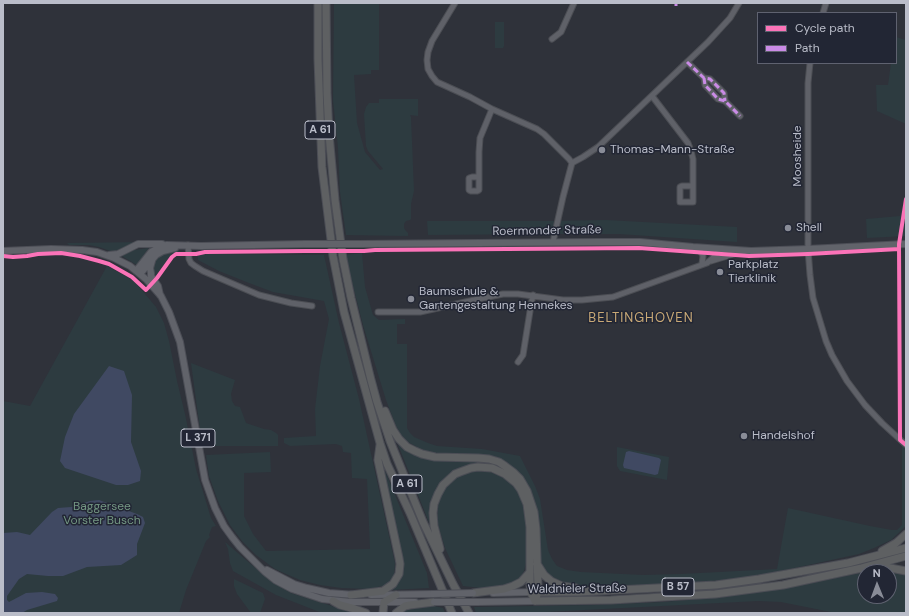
<!DOCTYPE html>
<meta charset="utf-8">
<style>
body{margin:0}
#map{position:relative;width:909px;height:616px;overflow:hidden;background:#2f323a;font-family:"DM Sans",sans-serif}
canvas{display:block}
.frame{position:absolute;inset:0;border:4px solid #babdc9;pointer-events:none}
.legend{position:absolute;left:757px;top:12px;width:140px;height:52px;box-sizing:border-box;background:#222634;border:1px solid #5f6270;margin:0;padding:5px 7px;list-style:none;font-size:12px;color:#babdc9}
.legend li{display:flex;align-items:center;gap:8px;height:20px}
.legend b{width:20px;border:1px solid #5f6270}
.north{position:absolute;left:857px;top:564px;width:40px;height:40px;box-sizing:border-box;background:#222634;border:1px solid #5f6270;border-radius:50%;rotate:359deg;font-size:11px;font-weight:700;line-height:16px;text-align:center;color:#babdc9}
.north::after{content:'';display:block;margin:auto;width:14px;height:18px;background:#898c97;clip-path:polygon(50% 0,100% 100%,50% 72%,0 100%)}
</style>
<div id="map">
<canvas width="909" height="616"></canvas>
<div class="frame"></div>
<ul class="legend">
<li><b style="height:5px;background:#fb73b8"></b>Cycle path</li>
<li><b style="height:5px;background:#ca8be6"></b>Path</li>
</ul>
<div class="north">N</div>
</div>
<script>
const c = document.querySelector('canvas').getContext('2d');
c.lineJoin = 'round';
function fillPath(path, color) { c.fillStyle = color; c.fill(path, 'evenodd'); }
const toPath = rows => new Path2D(rows.map(r => 'M' + r).join(''));
function stroke(path, color, width, dash) { c.strokeStyle = color; c.lineWidth = width; c.lineCap = dash ? 'butt' : 'round'; c.setLineDash(dash || []); c.stroke(path); }
function label(font, color, halo, rows, align = 'center') {
  c.font = font + ' "DM Sans",sans-serif'; c.lineWidth = 3; c.setLineDash([]); c.textBaseline = 'middle'; c.strokeStyle = halo; c.fillStyle = color; for (const [text, x, y, turn = 0] of rows) {
    c.save(); c.translate(x, y); c.rotate((+turn || 0) * Math.PI / 180); c.textAlign = isNaN(turn) ? turn : align; if (halo) c.strokeText(text, 0, 0); c.fillText(text, 0, 0); c.restore();
  }
}
fillPath(toPath([
 [334,3,379,3,379,70,371,70,371,74,354,75,357,123,365,152,380,170,383,169,368,151,366,146,364,114,366,107,369,103,379,103,379,99,418,99,418,116,410,115,411,117,414,191,411,204,411,219,410,220,406,221,404,224,404,228,406,231,408,233,408,236,346,235,340,192,338,148,333,100],
 [495,22,504,22,504,46,503,48,495,48],
 [896,37,906,40,906,124,877,111,876,85,888,85,891,63,896,63],
 [906,192,906,236,867,238,866,219,900,216],
 [606,220,737,227,737,242,619,234,550,234,428,235,427,221,552,221],
 [146,242,117,251,113,252,99,247,89,245,69,245,67,243],
 [148,245,150,246,137,265,120,255,134,247,135,250,148,248],
 [174,250,178,251,181,252,176,252,172,255,154,278,153,269,156,260,159,256],
 [362,253,365,287,373,315,379,320,405,319,405,324,397,324,397,344,407,344,407,428,410,433,414,437,428,443,437,446,482,449,520,456,535,486,540,499,548,550,552,559,557,566,567,570,581,572,643,575,681,574,777,569,788,508,870,526,892,530,897,530,902,525,902,445,906,449,906,526,891,540,874,548,859,554,753,577,712,581,659,585,609,586,588,586,566,583,553,578,545,573,542,566,540,560,537,512,535,501,530,489,522,477,507,462,497,457,485,455,437,453,426,451,417,447,408,442,401,435,396,426,386,400,363,325,345,255],
 [204,254,324,255,339,323,359,399,395,563,394,576,387,585,369,589,341,588,320,585,300,580,275,569,256,555,242,541,230,525,218,501,209,476,206,455,270,452,271,472,244,473,244,516,253,534,266,551,370,549,367,479,352,478,351,453,343,452,342,446,336,444,290,446,284,443,284,438,316,436,315,409,320,366,329,319,324,301,273,292,249,283,219,271,198,260,198,256],
 [107,266,134,281,156,307,164,323,169,341,177,381,185,414,196,469,211,518,216,526,212,527,209,535,210,537,206,541,186,590,179,613,3,613,3,401,30,406],
 [191,363,235,380,231,394,232,401,235,406,240,407,246,423,264,429,271,430,276,433,278,435,278,446,206,446,202,444],
 [395,437,408,450,483,461,494,464,505,469,513,475,502,470,456,470,448,476,438,486,432,499,430,509,432,530],
 [617,447,669,457,667,480,620,471,617,466],
 [381,461,427,573,429,588,390,590,400,576],
 [484,470,498,475,508,480,516,488,522,500,526,514,527,525,526,563,524,571,519,580,516,582,503,586,481,588,463,586,445,548,437,522,438,506,442,494,449,482,462,474,471,471],
 [225,542,266,577,291,593,354,613,322,613,276,595,233,571,230,563,228,549],
 [879,571,894,571,906,573,906,613,836,613,781,602,758,601,527,613,476,613,474,607,595,605,663,602,723,597,802,585,865,572,865,596,889,596,889,572,868,572],
 [234,579,263,593,265,599,260,613,251,613,237,594,234,586],
 [434,606,443,608,445,613,401,613,408,608,416,607]
]), '#2d3b40');
fillPath(toPath([
 [109,366,124,371,132,395,131,442,141,471,140,481,128,485,116,485,65,468,60,461,65,437,74,414],
 [629,451,659,458,661,460,658,474,655,475,624,468,623,465,626,452],
 [99,500,137,514,143,517,145,523,137,544,137,555,121,565,87,567,63,576,48,576,27,574,19,579,7,596,7,600,9,602,26,593,42,592,55,594,58,598,57,601,27,610,22,613,3,613,3,533,17,532,30,535,52,512,58,508,71,507,90,501]
]), '#404962');
const minor = toPath([
 [455,3,432,41,428,52,427,60,428,69,432,76,437,82,470,97,492,109,537,129,544,134,569,159,572,163,563,197,553,242],
 [823,13,826,3],
 [552,39,561,32,574,3],
 [687,62,704,78,710,79,724,93,725,101],
 [810,63,808,83,808,249,810,275,813,298,826,341,832,355,847,381,865,405,882,423,906,445],
 [704,78,705,85,718,99,725,101,740,116],
 [652,96,688,143,691,151,693,159,693,202,680,202,680,187,682,186,692,186],
 [572,163,583,157,598,147,708,42,730,18,739,3],
 [479,177,472,177,469,178,469,190,471,191,477,191,479,190,479,152,480,138,492,109],
 [188,245,189,259,191,263,195,266,203,271,259,295,291,303,312,306],
 [694,248,701,252,703,256,702,264],
 [711,261,734,254,744,252],
 [378,312,420,312,488,297,503,294,518,294,563,300,582,300,613,297,707,263,713,258,717,253,718,249],
 [518,362,523,355,531,305,533,295]
]);
const major = toPath([
 [360,244,595,242,640,242,693,247,751,251,808,249,906,244],
 [3,251,51,249,82,250,97,252,114,258,130,266,147,280,161,296,169,312,180,342,205,480,215,508,224,526,232,537,240,547,265,572,275,580,292,589,322,599,350,602,415,602],
 [109,255,118,254,138,244,162,244],
 [152,261,150,268,151,273,151,276,158,286,160,295],
 [136,271,151,252,161,246,167,245,201,246,305,244],
 [140,274,156,255,163,251,175,248],
 [267,570,294,584,307,588,329,593,355,595],
 [493,593,535,592],
 [371,595,433,594],
 [477,602,535,601]
]);
const highway = toPath([
 [318,3,318,59,322,167,333,256,344,312,380,443,387,464,410,513,452,613],
 [326,3,327,93,329,134,335,200,343,259,351,298,371,380,377,402,390,441,423,522,453,584,469,613],
 [385,411,393,430,399,439,407,447,415,451,422,454,435,457,478,458,489,459,499,462,505,466,513,472,520,479,527,491,534,512,536,529,538,587,537,595],
 [440,549,434,526,433,513,434,504,438,494,443,485,455,474,460,472,471,468,478,467,492,468,505,474,516,483,521,490,527,504,530,527,530,585,531,593,535,601],
 [882,551,896,543,906,534],
 [537,564,544,575,551,581,562,586,576,588],
 [872,568,885,567,906,571],
 [538,592,578,592,716,585,759,579,848,563,906,548],
 [473,593,504,589,513,586,521,582,530,572],
 [351,595,383,591,393,584,399,574,400,564,399,558,378,460,380,445],
 [333,601,340,605,355,609,366,613],
 [535,601,611,600,715,594,783,585,862,568,906,556],
 [383,613,384,602,396,595],
 [396,613,405,606,410,605,434,602]
]);
stroke(minor, '#4c4e54', 7);
stroke(major, '#4c4e56', 8);
stroke(highway, '#4b4d55', 9);
stroke(minor, '#5f6168', 5);
stroke(major, '#61636a', 6);
stroke(highway, '#5e6062', 7);
const majorBridge = toPath([
 [305,244,360,244],
 [433,594,473,593],
 [434,602,477,602]
]);
stroke(majorBridge, '#4c4e56', 8, []);
stroke(majorBridge, '#61636a', 6);
stroke(toPath([
 [676,3,676,6],
 [687,62,704,78,710,79,724,93,725,101],
 [704,78,705,85,718,99,725,101,740,116]
]), '#ca8be6', 3, [6, 3]);
stroke(toPath([
 [906,199,899,244,900,440,906,445],
 [3,256,13,257,27,256,38,254,61,253,80,256,99,261,109,264,132,277,146,290,157,278,172,257,176,254,196,254,205,252,305,251,364,251,375,250,639,248,749,256,808,254,899,249]
]), '#fb73b8', 4);
for (const [x, y, r, color] of [
 [602,150,4,"#898c97"],
 [788,228,4,"#898c97"],
 [720,272,4,"#898c97"],
 [411,299,4,"#898c97"],
 [744,436,4,"#898c97"]
]) { const dot = new Path2D(); dot.arc(x, y, r, 0, 2 * Math.PI); c.fillStyle = color; c.fill(dot); stroke(dot, '#222634', 1.5); }
for (const [x, y, w] of [
 [320,130,30],
 [198,438,34],
 [407,484,30],
 [678,587,32]
]) { const box = new Path2D(); box.roundRect(x - w / 2, y - 9, w, 18, 3); c.fillStyle = '#222634'; c.fill(box); stroke(box, '#babdc9', 1); }
label('bold 11px', '#babdc9', null, [
 ["A 61",320,130],
 ["L 371",198,438],
 ["A 61",407,484],
 ["B 57",678,587]
]);
label('12px', '#babdc9', '#222634', [
 ["Thomas-Mann-Straße",610,150],
 ["Shell",796,228],
 ["Parkplatz",728,265],
 ["Tierklinik",728,279],
 ["Baumschule &",419,292],
 ["Gartengestaltung Hennekes",419,306],
 ["Handelshof",752,436]
], 'left');
label('12px', '#babdc9', '#222634', [
 ["Moosheide",798,156,-90],
 ["Roermonder Straße",547,231,-1],
 ["Waldnieler Straße",577,589,-1]
]);
label('12px', '#749783', '#222634', [
 ["Baggersee",102,507],
 ["Vorster Busch",102,521]
]);
c.letterSpacing = '1px';
label('13px', '#c9a976', '#222634', [
 ["BELTINGHOVEN",641,319]
]);
c.letterSpacing = '0px';
</script>
